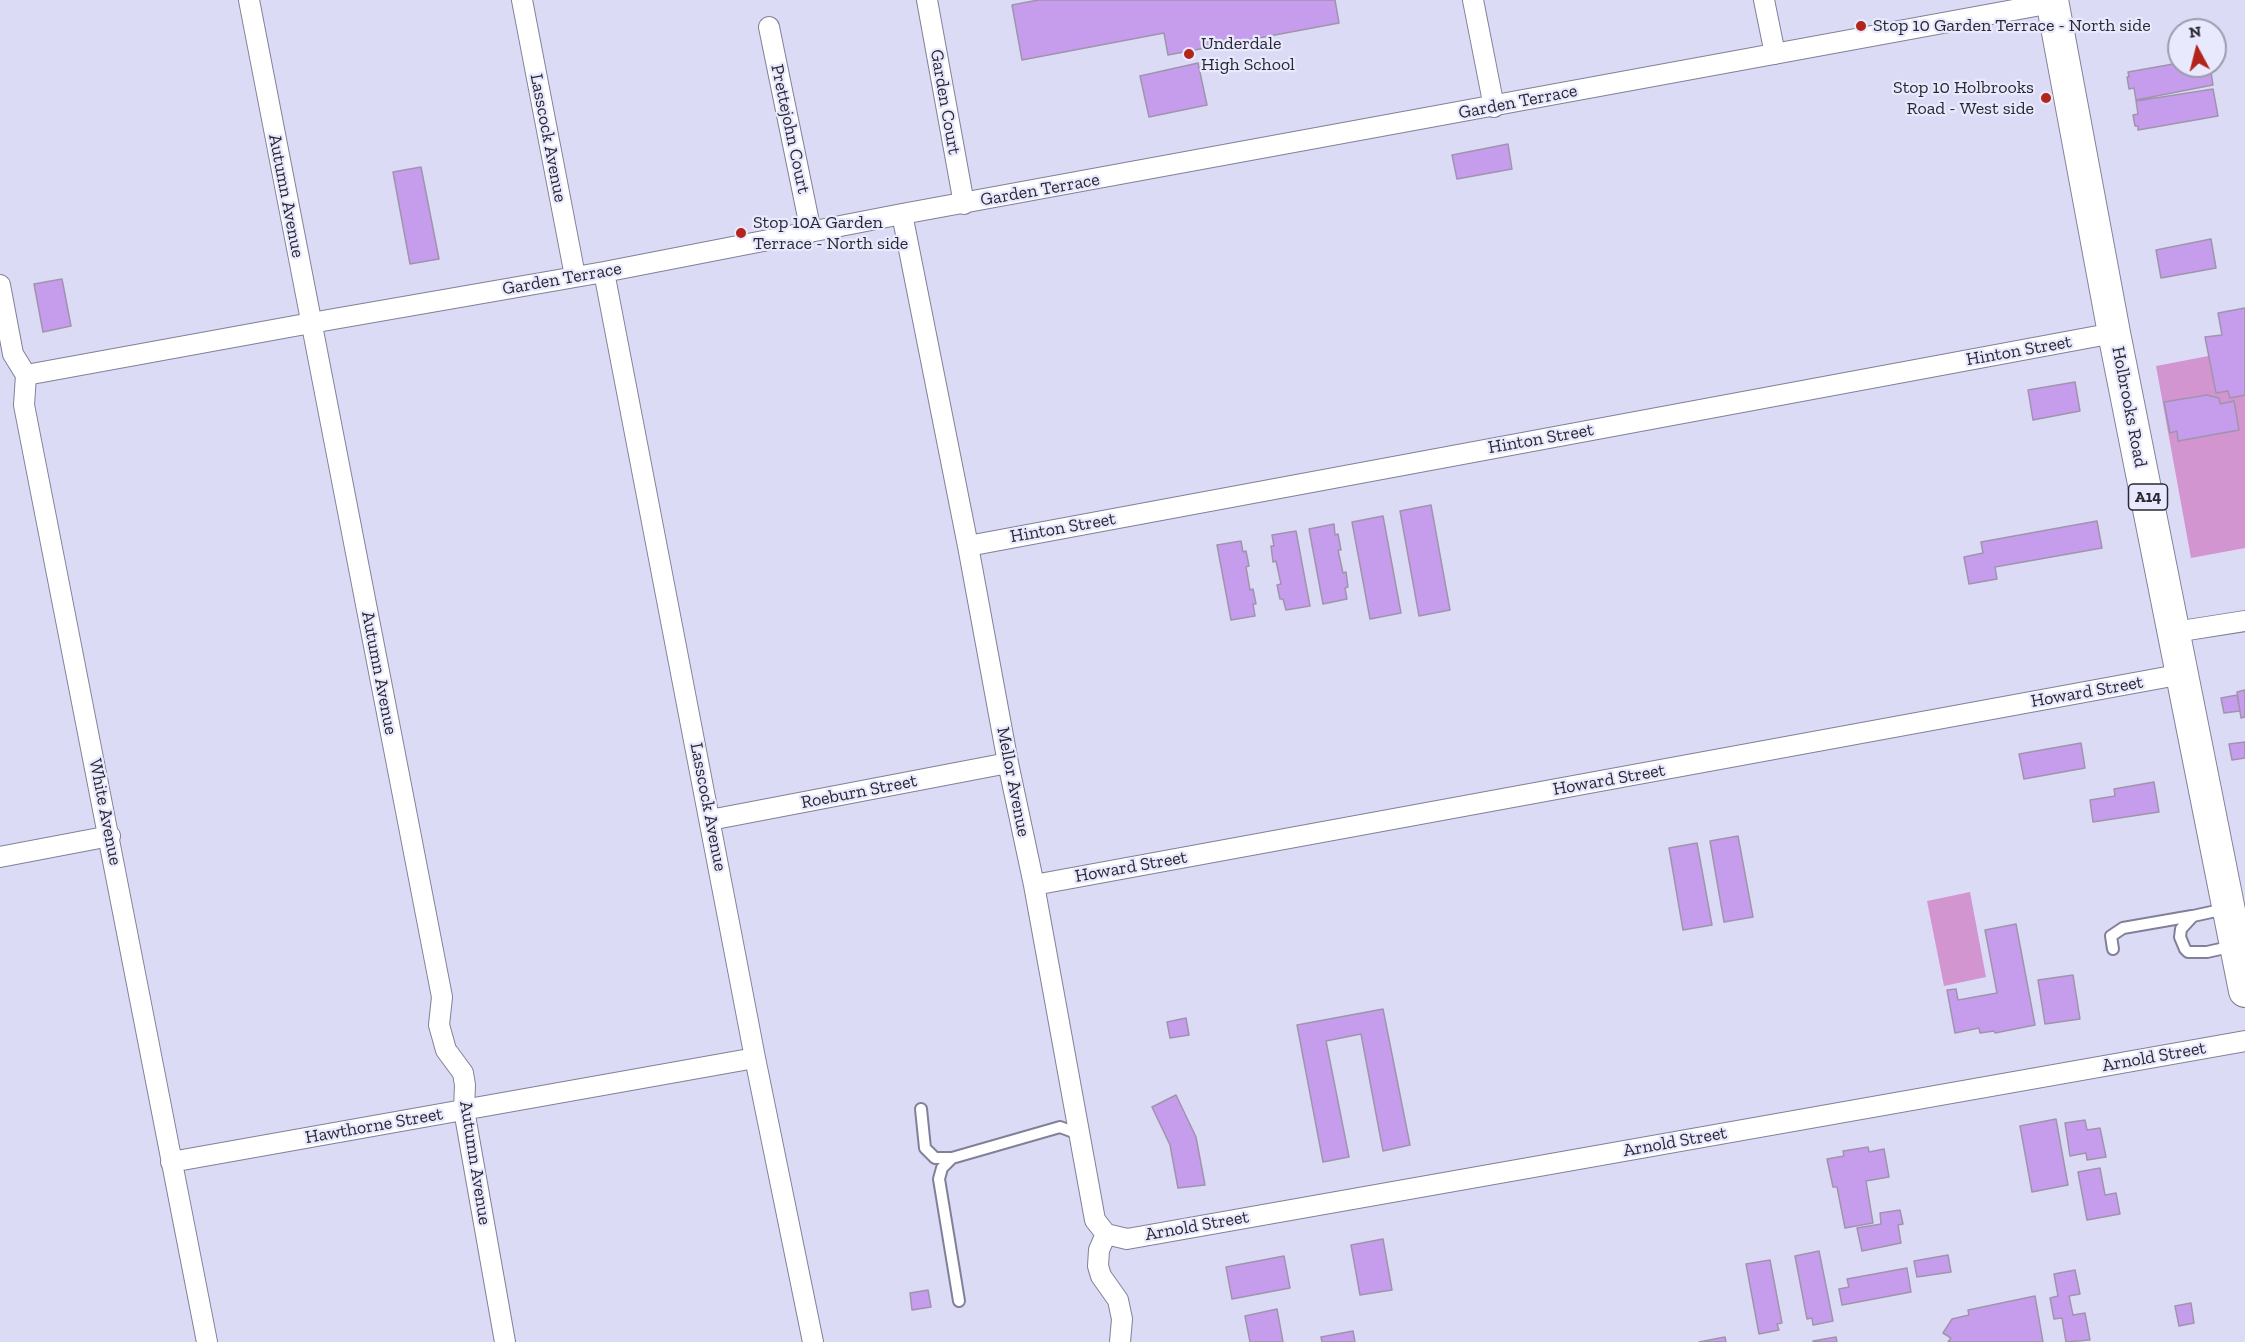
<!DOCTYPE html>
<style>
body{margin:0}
#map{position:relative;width:2245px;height:1342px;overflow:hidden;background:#dcdbf6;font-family:"Zilla Slab",serif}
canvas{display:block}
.north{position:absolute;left:2167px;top:18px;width:60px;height:60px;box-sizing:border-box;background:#e9e9fe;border:2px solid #9d9cad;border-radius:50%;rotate:353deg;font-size:16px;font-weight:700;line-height:24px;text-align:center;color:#2a2933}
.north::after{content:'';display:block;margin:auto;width:21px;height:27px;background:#b3241a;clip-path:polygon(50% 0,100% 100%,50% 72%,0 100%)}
</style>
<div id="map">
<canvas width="2245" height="1342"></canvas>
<div class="north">N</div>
</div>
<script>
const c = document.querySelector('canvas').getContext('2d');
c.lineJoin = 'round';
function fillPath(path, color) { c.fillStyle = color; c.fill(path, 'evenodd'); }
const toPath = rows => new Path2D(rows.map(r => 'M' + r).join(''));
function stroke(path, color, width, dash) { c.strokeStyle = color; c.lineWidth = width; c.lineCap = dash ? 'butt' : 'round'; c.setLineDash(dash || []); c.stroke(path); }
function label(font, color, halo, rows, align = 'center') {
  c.font = font + ' "Zilla Slab",serif'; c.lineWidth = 4.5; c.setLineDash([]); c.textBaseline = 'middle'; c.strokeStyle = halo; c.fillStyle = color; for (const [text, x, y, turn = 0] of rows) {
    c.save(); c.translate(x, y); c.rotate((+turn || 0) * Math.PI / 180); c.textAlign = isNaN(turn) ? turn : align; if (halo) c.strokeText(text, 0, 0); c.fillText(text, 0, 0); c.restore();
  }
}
fillPath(toPath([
 [2245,349,2245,548,2191,558,2156,366],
 [1970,892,1986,977,1944,986,1927,901]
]), '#d295cf');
const building = toPath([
 [1038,0,1335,0,1339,23,1168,55,1164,33,1022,60,1012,5,1038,0],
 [1198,63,1207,105,1149,117,1140,76,1198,63],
 [2179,63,2179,66,2210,66,2213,85,2136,100,2134,88,2129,89,2127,77,2129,77,2128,72,2179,63],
 [2213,89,2218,116,2138,130,2138,126,2135,126,2133,115,2138,114,2136,101,2213,89],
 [1508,144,1512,169,1457,179,1452,155,1508,144],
 [421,167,439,259,410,264,393,172,421,167],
 [2211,239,2216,268,2161,278,2156,250,2211,239],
 [62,279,71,326,43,332,34,284,62,279],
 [2245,308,2245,395,2230,398,2228,391,2216,393,2205,337,2222,335,2218,313,2245,308],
 [2075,382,2080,411,2033,420,2028,390,2075,382],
 [2207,395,2219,398,2220,404,2234,401,2239,430,2178,441,2177,431,2170,433,2164,402,2207,395],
 [1431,505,1450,610,1419,616,1400,511,1431,505],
 [1383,516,1401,613,1370,619,1352,522,1383,516],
 [2097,521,2102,548,1995,567,1997,579,1969,584,1964,557,1983,553,1981,542,2097,521],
 [1334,524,1335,535,1338,534,1341,550,1338,550,1343,573,1346,572,1348,587,1345,588,1347,599,1323,604,1309,529,1334,524],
 [1296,531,1310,606,1286,610,1283,599,1280,599,1277,585,1281,584,1276,561,1273,562,1271,546,1274,546,1272,535,1296,531],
 [1241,541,1243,552,1246,551,1249,566,1246,567,1250,590,1253,589,1256,604,1253,604,1255,616,1231,620,1217,545,1241,541],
 [2245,690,2245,717,2241,718,2237,692,2245,690],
 [2237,695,2240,711,2224,713,2221,698,2237,695],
 [2245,742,2245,758,2232,760,2229,744,2245,742],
 [2081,743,2085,768,2024,779,2019,754,2081,743],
 [2154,782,2159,812,2093,822,2090,800,2115,796,2114,789,2154,782],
 [1738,836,1753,917,1724,922,1710,841,1738,836],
 [1697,843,1712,925,1683,930,1669,848,1697,843],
 [2016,924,2035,1025,1995,1033,1994,1031,1980,1033,1979,1028,1955,1033,1947,990,1956,989,1958,1000,1997,993,1985,930,2016,924],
 [2073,975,2080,1019,2045,1024,2038,980,2073,975],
 [1383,1009,1410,1145,1383,1151,1361,1034,1326,1041,1349,1157,1323,1162,1297,1025,1383,1009],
 [1186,1018,1189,1035,1170,1038,1167,1022,1186,1018],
 [1176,1095,1196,1137,1205,1185,1178,1188,1170,1145,1152,1107,1176,1095],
 [2056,1119,2068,1185,2032,1192,2020,1126,2056,1119],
 [2085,1120,2087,1130,2100,1128,2106,1157,2087,1160,2086,1153,2070,1156,2065,1123,2085,1120],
 [1868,1147,1869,1152,1884,1149,1889,1177,1866,1181,1873,1223,1845,1228,1837,1187,1833,1187,1827,1159,1844,1156,1843,1151,1868,1147],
 [2100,1168,2105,1195,2116,1193,2120,1214,2087,1220,2078,1172,2100,1168],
 [1900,1210,1903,1224,1898,1225,1901,1243,1862,1251,1857,1228,1881,1224,1880,1213,1900,1210],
 [1383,1239,1392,1290,1360,1295,1351,1245,1383,1239],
 [1819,1251,1833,1321,1813,1325,1812,1318,1807,1319,1795,1256,1819,1251],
 [1948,1255,1951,1272,1917,1277,1914,1261,1948,1255],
 [1284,1256,1290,1288,1232,1299,1226,1267,1284,1256],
 [1770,1260,1782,1323,1777,1324,1779,1330,1759,1334,1746,1264,1770,1260],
 [1907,1268,1911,1292,1842,1305,1839,1289,1849,1287,1847,1279,1907,1268],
 [2075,1270,2080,1294,2069,1296,2073,1315,2085,1313,2090,1340,2066,1342,2062,1318,2054,1319,2050,1298,2058,1296,2054,1274,2075,1270],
 [928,1290,931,1307,912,1310,910,1293,928,1290],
 [2035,1296,2043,1342,1948,1342,1951,1338,1943,1333,1952,1319,1969,1315,1968,1310,2035,1296],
 [2191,1303,2194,1323,2179,1326,2175,1306,2191,1303],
 [1277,1309,1283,1342,1250,1342,1245,1316,1277,1309],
 [1353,1331,1355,1342,1322,1342,1321,1337,1353,1331],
 [1725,1337,1726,1342,1699,1342,1725,1337],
 [1836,1337,1837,1342,1813,1342,1813,1341,1836,1337]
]);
fillPath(building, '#c69dec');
stroke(building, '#a094ac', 1.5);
const lane = toPath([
 [2227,914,2216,911,2193,916,2181,929,2180,937,2185,949,2188,952,2207,952,2234,946],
 [2113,949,2111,936,2123,928,2192,916],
 [921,1109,925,1148,935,1158,952,1158],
 [959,1301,939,1179,942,1168,952,1158,1060,1127,1079,1134]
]);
const street = toPath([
 [249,0,442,997,439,1025,446,1050,463,1073,465,1085,464,1110,505,1342],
 [522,0,575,276],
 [927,0,964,204],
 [1473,0,1494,107],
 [1764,0,1775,54],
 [769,27,811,232],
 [902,214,968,546,1008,763,1034,885,1095,1220,1106,1234,1099,1250,1098,1266,1101,1276,1118,1300,1122,1319,1120,1342],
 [604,272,755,1058,813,1342],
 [0,285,13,354,26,375,24,405,207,1342],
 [26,375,311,323,604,272,902,214,2052,3],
 [968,546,2114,333],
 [2175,632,2245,621],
 [710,820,1008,763],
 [0,857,110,836],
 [1034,885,2183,674],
 [171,1162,755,1058],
 [1106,1234,1127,1239,2245,1041]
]);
const primary = toPath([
 [2052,0,2114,333,2245,991]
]);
stroke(lane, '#818098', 14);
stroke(street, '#818098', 22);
stroke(primary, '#818098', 34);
stroke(lane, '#fff', 10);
stroke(street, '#fff', 20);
stroke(primary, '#fff', 32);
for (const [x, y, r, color] of [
 [1861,26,6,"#b3241a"],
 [1189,54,6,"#b3241a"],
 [2046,98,6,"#b3241a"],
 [741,233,6,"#b3241a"]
]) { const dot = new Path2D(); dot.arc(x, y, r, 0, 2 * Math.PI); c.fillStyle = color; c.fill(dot); stroke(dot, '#e9e9fe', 2); }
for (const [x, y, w] of [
 [2148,497,39]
]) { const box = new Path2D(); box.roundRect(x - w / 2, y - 13, w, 26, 4.5); c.fillStyle = '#e9e9fe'; c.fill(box); stroke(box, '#2a2933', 1.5); }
label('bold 16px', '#2a2933', null, [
 ["A14",2148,497]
]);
label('18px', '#2a2933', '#e9e9fe', [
 ["Stop 10 Garden Terrace - North side",1873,26],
 ["Underdale",1201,44],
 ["High School",1201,65],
 ["Stop 10 Holbrooks",2034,88,"right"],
 ["Road - West side",2034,109,"right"],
 ["Stop 10A Garden",753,223],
 ["Terrace - North side",753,244]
], 'left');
label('18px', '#2a2933', '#e9e9fe', [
 ["Garden Court",945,102,80],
 ["Garden Terrace",1518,102,-11],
 ["Prettejohn Court",790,129,78],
 ["Lasscock Avenue",548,138,79],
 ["Garden Terrace",1040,190,-10],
 ["Autumn Avenue",286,196,79],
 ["Garden Terrace",562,279,-10],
 ["Hinton Street",2019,351,-10],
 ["Holbrooks Road",2129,407,79],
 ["Hinton Street",1541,439,-10],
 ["Hinton Street",1063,528,-10],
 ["Autumn Avenue",379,673,79],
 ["Howard Street",2087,692,-10],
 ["Howard Street",1609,780,-10],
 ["Mellor Avenue",1013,782,79],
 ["Roeburn Street",859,792,-11],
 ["Lasscock Avenue",708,807,79],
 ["White Avenue",105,812,79],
 ["Howard Street",1131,867,-10],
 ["Arnold Street",2154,1057,-10],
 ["Hawthorne Street",374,1126,-10],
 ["Arnold Street",1675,1142,-10],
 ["Autumn Avenue",475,1163,81],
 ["Arnold Street",1197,1226,-10]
]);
</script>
